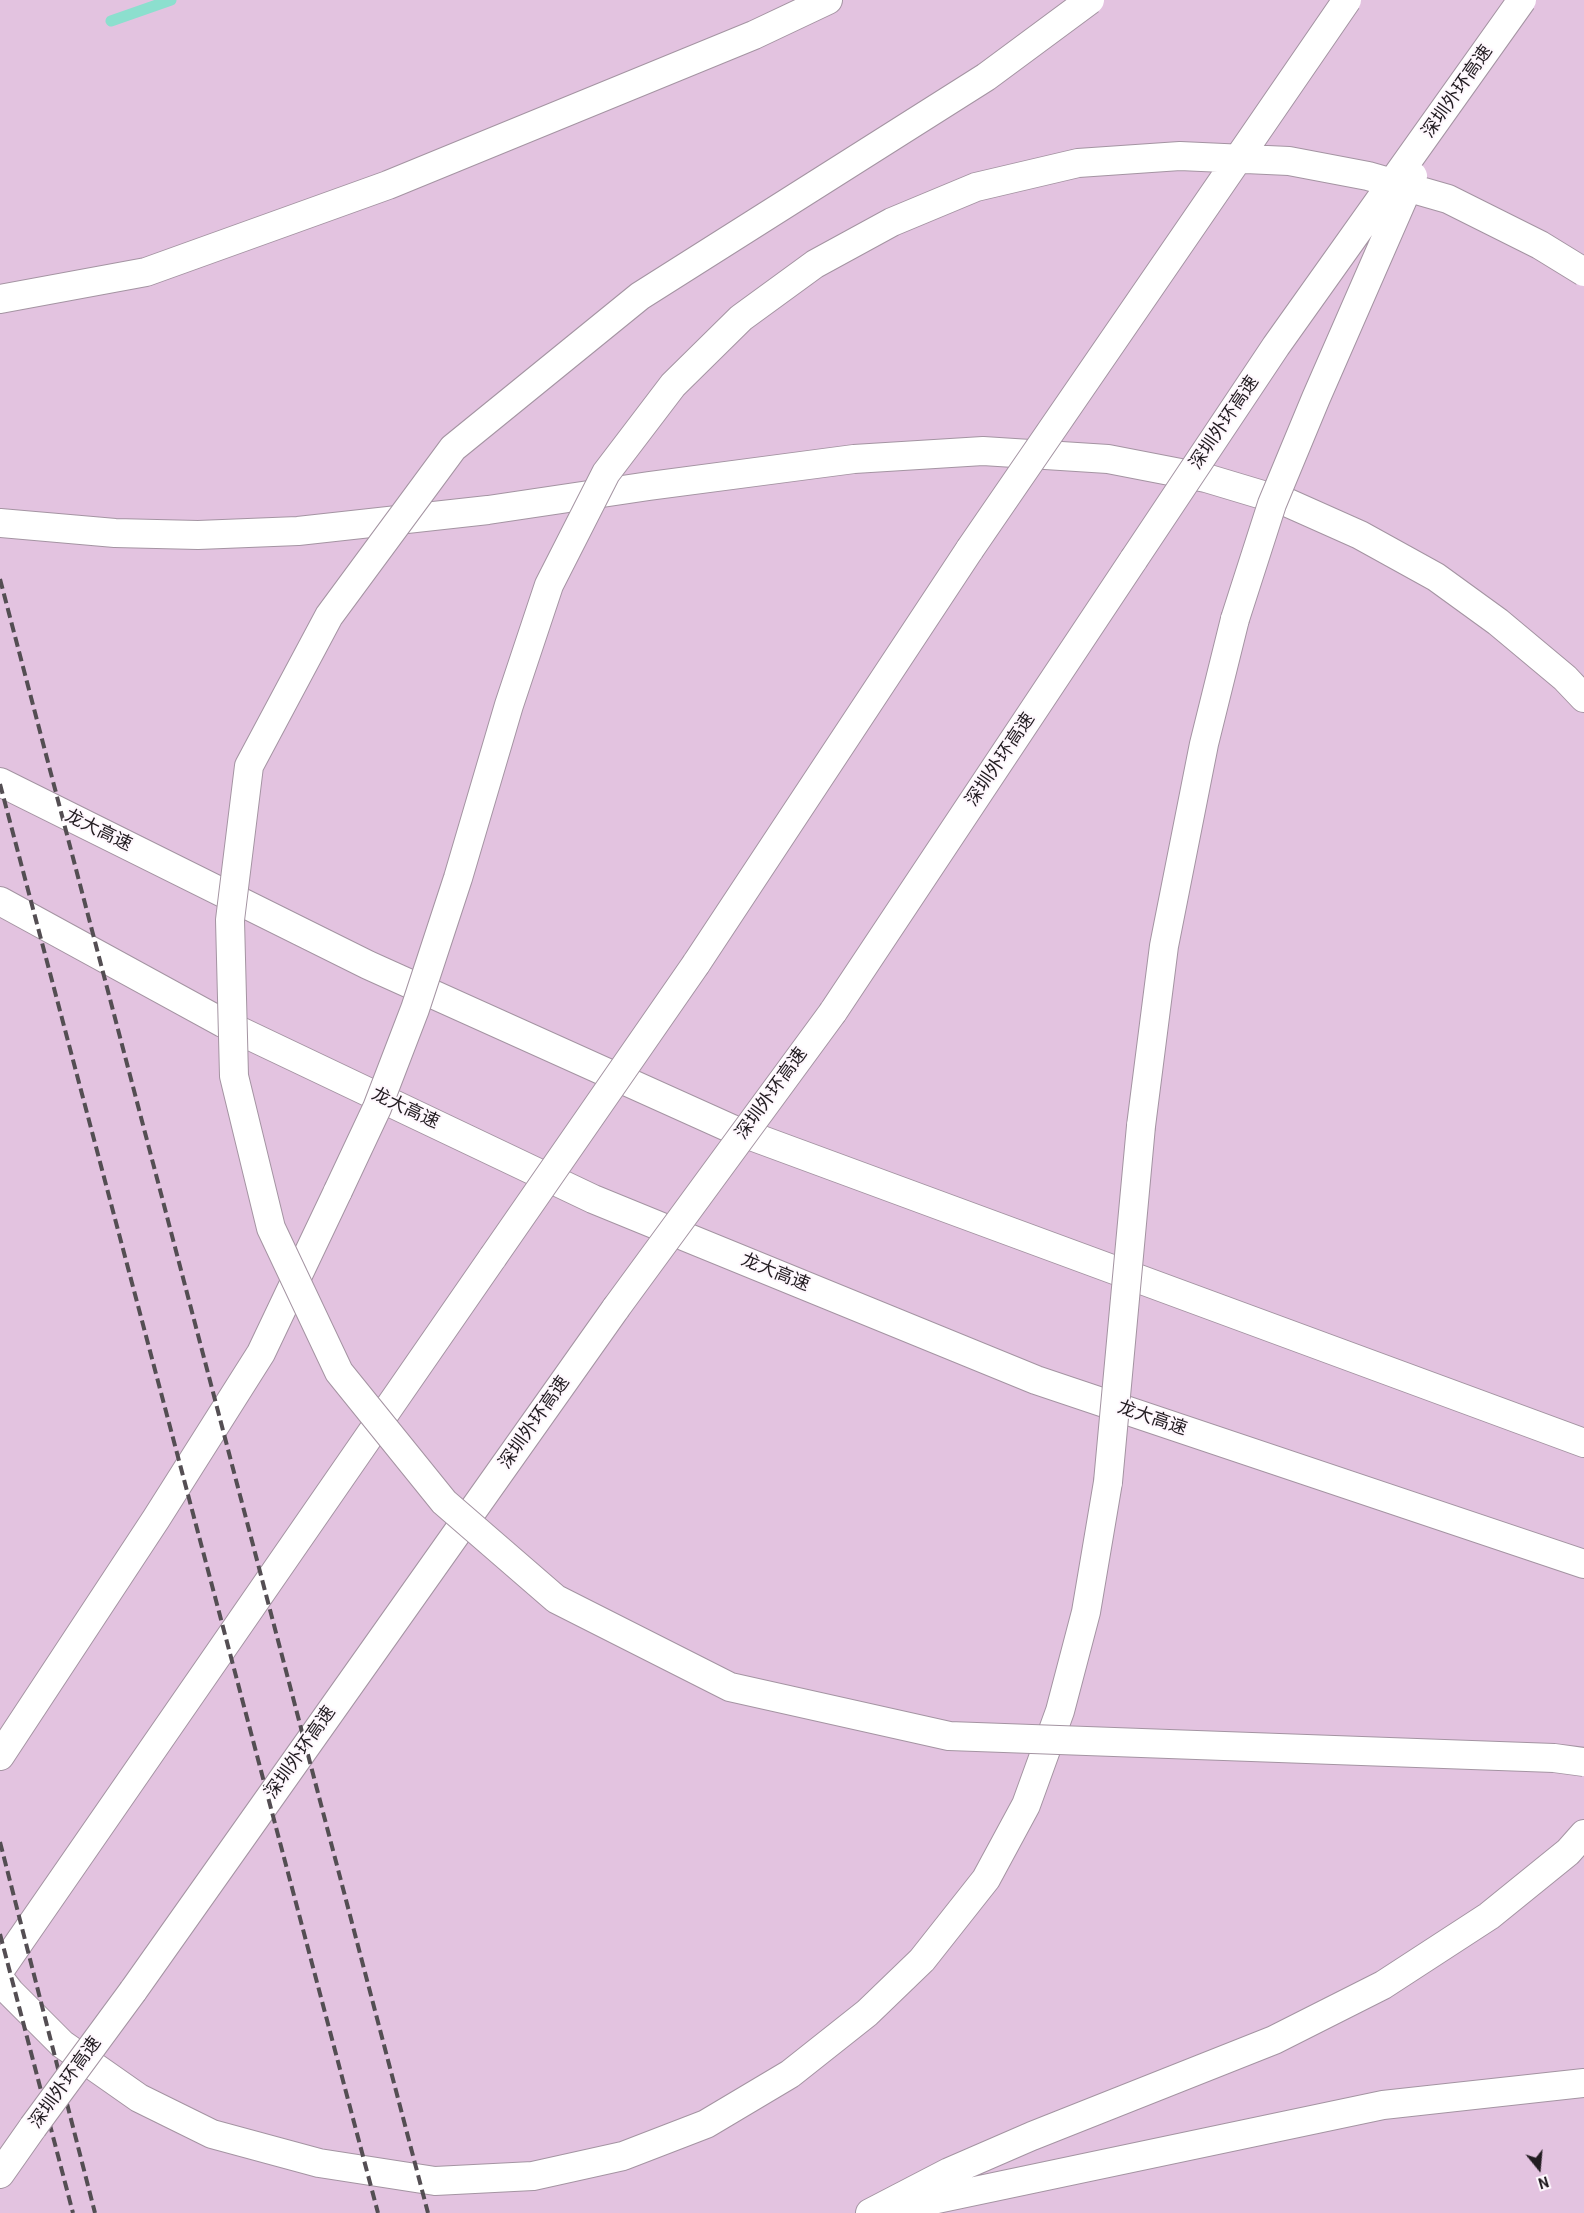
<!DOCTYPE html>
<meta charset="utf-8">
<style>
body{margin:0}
#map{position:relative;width:1584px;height:2213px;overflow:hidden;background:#fef7fd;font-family:Roboto,sans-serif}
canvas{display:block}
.north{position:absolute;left:1514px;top:2143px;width:50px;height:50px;-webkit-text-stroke:4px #fef7fd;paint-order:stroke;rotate:163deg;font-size:14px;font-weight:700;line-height:20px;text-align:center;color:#221c21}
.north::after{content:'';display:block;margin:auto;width:18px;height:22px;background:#221c21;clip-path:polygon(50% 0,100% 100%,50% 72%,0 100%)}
</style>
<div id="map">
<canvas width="1584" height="2213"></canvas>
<div class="north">N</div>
</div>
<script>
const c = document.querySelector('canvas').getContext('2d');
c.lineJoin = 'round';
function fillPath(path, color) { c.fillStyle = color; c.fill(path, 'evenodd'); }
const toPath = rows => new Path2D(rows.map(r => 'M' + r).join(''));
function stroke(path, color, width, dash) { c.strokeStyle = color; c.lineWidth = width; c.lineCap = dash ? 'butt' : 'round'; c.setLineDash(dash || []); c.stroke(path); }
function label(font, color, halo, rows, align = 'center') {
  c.font = font + ' Roboto,"Noto Sans SC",sans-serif'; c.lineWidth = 4; c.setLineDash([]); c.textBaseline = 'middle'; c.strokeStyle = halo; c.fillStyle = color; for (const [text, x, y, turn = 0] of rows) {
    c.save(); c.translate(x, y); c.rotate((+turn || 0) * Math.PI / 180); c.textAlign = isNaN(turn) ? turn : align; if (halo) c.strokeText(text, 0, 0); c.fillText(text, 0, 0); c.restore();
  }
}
fillPath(toPath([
 [0,0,1584,0,1584,2213,0,2213]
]), '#e3c3e0');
stroke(toPath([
 [111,21,171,0]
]), '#8cdfce', 11);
const highway = toPath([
 [0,299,146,272,388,185,754,35,828,0],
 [0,523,115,533,198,535,298,531,488,510,649,486,854,459,983,451,1108,459,1206,478,1286,502,1360,535,1436,577,1498,622,1565,678,1584,698],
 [0,782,368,965,732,1129,1584,1443],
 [0,901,223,1023,593,1199,1036,1380,1584,1564],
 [696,964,970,549],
 [833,1012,1134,559],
 [1141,1126,1164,946,1204,744,1235,619],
 [0,1756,156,1519,261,1353,338,1191],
 [0,1970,493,1257],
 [0,1979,10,1992,62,2044,139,2098,212,2134,319,2163,435,2181,533,2176,623,2156,706,2124,790,2074,867,2013,922,1960,986,1879,1026,1805,1060,1711,1086,1612,1108,1482],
 [133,1991,616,1308],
 [0,2174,33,2127],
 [904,2206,1383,2105,1584,2083],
 [870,2213,949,2172,1032,2136,1274,2040,1383,1985,1489,1916,1568,1852,1584,1834]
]);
stroke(highway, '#a494a2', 30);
stroke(highway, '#fff', 28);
stroke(toPath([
 [0,579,428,2213],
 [0,784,378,2213],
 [0,1842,95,2213],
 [0,1934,73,2213]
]), '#544e53', 4, [10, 5]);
const highwayBridge = toPath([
 [1090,0,986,77,640,296,453,448,329,616,249,766,230,920,234,1076,271,1228,339,1372,444,1502,556,1599,730,1687,949,1736,1554,1758,1584,1762],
 [970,549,1347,0],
 [1134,559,1276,346,1522,0],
 [1235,619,1272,504,1316,398,1413,176],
 [338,1191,377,1108,415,1009,458,878,509,705,549,585,606,473,673,385,741,318,815,264,892,222,976,187,1078,163,1180,156,1289,161,1368,176,1448,199,1540,245,1584,272],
 [493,1257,696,964],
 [616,1308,833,1012],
 [1108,1482,1141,1126],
 [33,2127,133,1991]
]);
stroke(highwayBridge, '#a494a2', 30, []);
stroke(highwayBridge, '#fff', 28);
label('18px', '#221c21', '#fef7fd', [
 ["深圳外环高速",1458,92,-55],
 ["深圳外环高速",1225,423,-56],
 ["深圳外环高速",1001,760,-56],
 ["龙大高速",98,831,26],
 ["深圳外环高速",772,1094,-54],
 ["龙大高速",405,1109,25],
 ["龙大高速",775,1273,22],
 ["龙大高速",1152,1419,19],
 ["深圳外环高速",535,1423,-55],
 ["深圳外环高速",301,1753,-55],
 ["深圳外环高速",66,2083,-54]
]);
</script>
